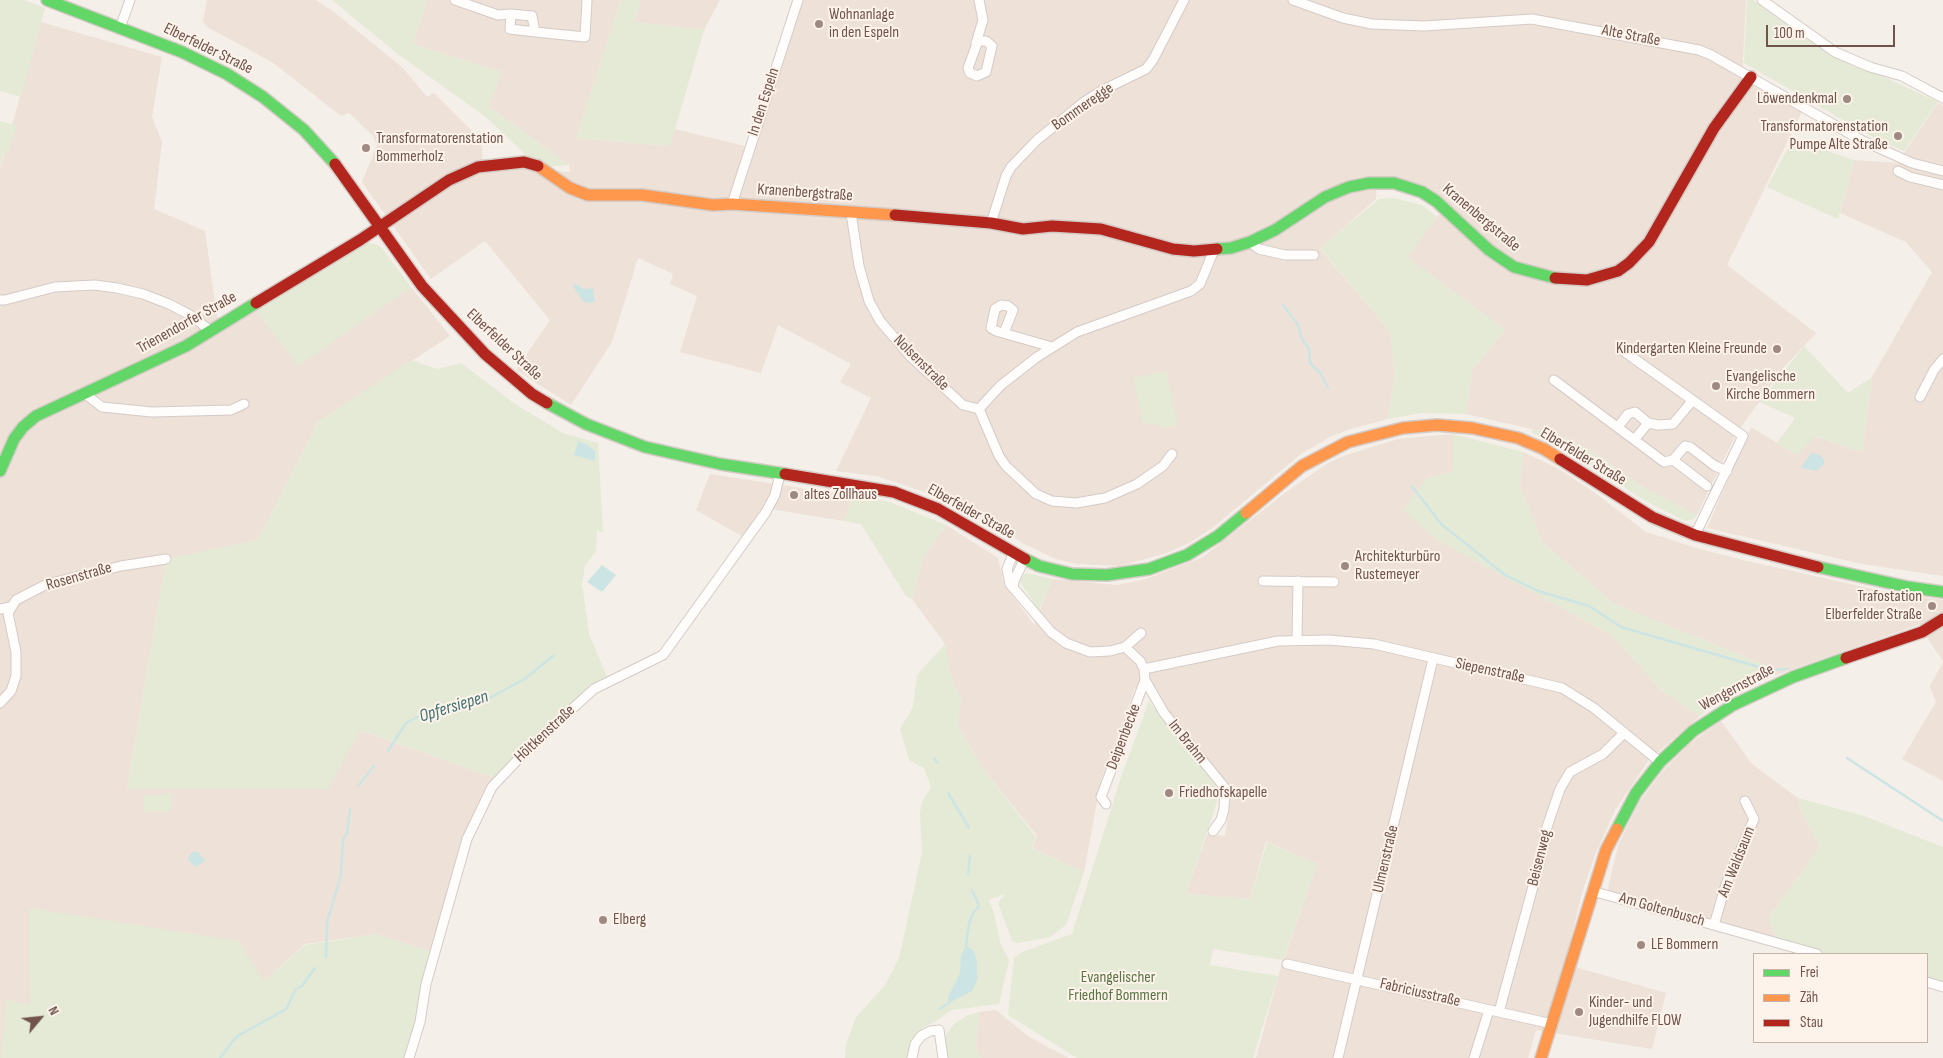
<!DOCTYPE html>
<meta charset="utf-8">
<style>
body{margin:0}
#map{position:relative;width:1943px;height:1058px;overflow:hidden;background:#f5efe9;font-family:"Sofia Sans Condensed",sans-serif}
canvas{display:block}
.legend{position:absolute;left:1753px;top:953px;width:175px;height:90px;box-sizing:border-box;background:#fdf3ea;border:1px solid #c5b3ab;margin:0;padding:6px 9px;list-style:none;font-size:15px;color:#70544c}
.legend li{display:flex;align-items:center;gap:10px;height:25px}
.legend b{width:25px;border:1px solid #c5b3ab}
.north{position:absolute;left:15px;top:993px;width:50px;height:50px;-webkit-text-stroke:4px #fdf3ea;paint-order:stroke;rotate:62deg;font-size:14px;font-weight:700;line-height:20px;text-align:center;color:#70544c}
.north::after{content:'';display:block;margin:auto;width:18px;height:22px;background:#70544c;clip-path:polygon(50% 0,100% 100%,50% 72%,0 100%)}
.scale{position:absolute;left:1766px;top:25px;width:129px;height:22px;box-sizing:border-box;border:2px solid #70544c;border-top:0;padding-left:6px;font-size:15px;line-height:18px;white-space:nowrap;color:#70544c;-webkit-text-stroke:4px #fdf3ea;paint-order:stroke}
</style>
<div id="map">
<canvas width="1943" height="1058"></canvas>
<ul class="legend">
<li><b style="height:6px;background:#63d668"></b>Frei</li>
<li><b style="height:6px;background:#ff974d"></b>Zäh</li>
<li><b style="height:6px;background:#b3261e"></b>Stau</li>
</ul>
<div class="north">N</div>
<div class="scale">100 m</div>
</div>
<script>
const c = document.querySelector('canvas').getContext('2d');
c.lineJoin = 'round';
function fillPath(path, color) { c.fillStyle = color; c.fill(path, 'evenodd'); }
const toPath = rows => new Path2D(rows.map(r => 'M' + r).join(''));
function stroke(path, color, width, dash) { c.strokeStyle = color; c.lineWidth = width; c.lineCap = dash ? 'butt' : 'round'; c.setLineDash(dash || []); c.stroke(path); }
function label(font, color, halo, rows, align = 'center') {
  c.font = font + ' "Sofia Sans Condensed",sans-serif'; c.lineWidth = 4; c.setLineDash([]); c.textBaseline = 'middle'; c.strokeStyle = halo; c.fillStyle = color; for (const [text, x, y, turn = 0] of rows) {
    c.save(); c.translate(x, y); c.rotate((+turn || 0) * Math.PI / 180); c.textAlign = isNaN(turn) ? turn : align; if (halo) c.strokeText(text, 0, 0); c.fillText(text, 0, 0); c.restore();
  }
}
fillPath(toPath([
 [207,0,316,0,334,12,403,68,427,97,434,93,481,140,483,164,465,175,525,166,539,170,570,172,569,165,489,107,501,72,413,44,427,0,621,0,576,138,669,146,675,129,753,148,802,0,1746,0,1742,80,1802,112,1727,265,1816,333,1785,366,1736,434,1697,515,1643,487,1590,450,1558,435,1466,414,1472,370,1505,330,1406,257,1437,217,1449,206,1377,184,1376,199,1320,249,1390,331,1395,376,1388,419,1347,430,1330,437,1301,454,1211,529,1191,542,1167,553,1120,566,1078,564,1056,559,1022,543,991,521,940,497,876,476,836,471,871,398,840,382,851,364,778,325,761,373,680,352,697,296,670,284,673,274,638,258,612,342,571,405,516,370,550,320,485,241,431,279,362,182,377,145,372,135,349,113,341,116,272,62,207,27,203,21],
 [641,0,720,0,704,30,634,22],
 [41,22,162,57,152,117,162,142,154,209,205,231,217,317,226,328,256,310,298,365,411,287,450,336,318,422,258,540,166,560,127,788,328,789,359,730,495,778,479,806,431,952,376,934,305,944,264,981,30,908,31,1058,0,1058,0,168],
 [1938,103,1943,106,1943,576,1862,564,1707,528,1751,427,1797,455,1814,436,1862,452,1872,377,1932,272,1906,242,1840,213,1854,160,1897,163],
 [1453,434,1453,471,1426,479,1438,540,1613,636,1661,690,1700,716,1649,760,1615,810,1595,855,1582,893,1565,964,1666,993,1652,1049,1536,1030,1528,1058,1256,1058,1280,970,1317,864,1266,841,1250,899,1186,894,1207,834,1225,836,1232,790,1155,695,1135,688,1101,780,1084,872,1032,848,1037,836,984,770,957,725,961,700,950,675,945,644,912,599,923,558,946,525,998,558,1004,584,1034,625,1052,579,1117,585,1146,579,1203,557,1286,492,1328,463,1346,455,1398,439],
 [1523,452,1557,468,1591,490,1646,532,1700,549,1747,561,1890,593,1943,600,1943,661,1929,641,1920,624,1776,675,1771,667,1614,604,1542,542,1520,487],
 [710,474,853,496,844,521,771,509,745,538,696,510],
 [1943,662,1943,781,1902,759,1936,702,1930,686],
 [1721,721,1752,764,1798,798,1800,809,1820,847,1769,917,1777,941,1610,893,1608,888,1618,846,1639,803,1662,772,1688,745],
 [996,1010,1029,1037,1069,1058,981,1058,976,1047,979,1012]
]), '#eee1d7');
fillPath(toPath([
 [0,0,25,0,45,8,21,97,0,91],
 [332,0,427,0,413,44,501,72,489,107,569,165,543,167,529,158,486,117,399,55],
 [621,0,641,0,634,22,704,30,670,146,576,138],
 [1747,0,1753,0,1815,45,1938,102,1904,151,1878,140,1744,63],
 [0,121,17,126,8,153,4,152,0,166],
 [1796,140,1854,160,1838,219,1767,187,1791,142],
 [1393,198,1422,205,1437,217,1407,257,1505,330,1472,370,1466,414,1422,413,1388,419,1395,376,1390,331,1320,248,1379,199],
 [364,243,375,244,382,248,411,287,298,366,256,310],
 [1804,346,1848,393,1872,377,1862,452,1815,436,1797,455,1777,443,1795,418,1760,402],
 [411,360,437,369,461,363,515,404,563,433,598,443,603,533,597,530,596,551,585,566,582,584,589,634,607,677,589,690,495,778,360,730,328,789,127,789,166,559,258,540,318,422],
 [1166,371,1178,425,1162,428,1157,425,1143,423,1133,378],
 [1532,429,1558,435,1590,450,1643,487,1697,515,1694,519,1685,521,1661,509,1642,499,1567,449,1532,433],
 [1453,434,1523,452,1520,487,1542,542,1614,604,1771,667,1776,675,1771,675,1726,697,1700,716,1661,690,1613,636,1437,540,1403,510,1426,479,1453,471],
 [853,496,890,502,946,525,923,558,912,599,906,596,861,524,844,521],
 [1027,573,1052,579,1039,611,1020,582,1021,577],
 [945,644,950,675,961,700,957,725,984,770,1036,837,1031,848,1084,872,1066,925,1050,937,1017,943,1012,941,998,903,1005,894,989,900,994,913,1000,942,1009,960,999,1004,951,1010,937,1021,923,1027,915,1038,908,1058,845,1058,846,1044,856,1017,885,985,899,958,922,852,920,813,922,802,931,787,924,768,909,760,900,729,913,707,917,675],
 [1149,701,1218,789,1217,802,1186,894,1250,899,1267,842,1317,864,1283,960,1213,949,1210,965,1278,976,1253,1058,1077,1058,1008,1015,1014,958,1022,952,1072,934,1121,777],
 [172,794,172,810,144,812,144,795],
 [1798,798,1864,816,1943,847,1943,982,1927,978,1927,954,1822,954,1777,941,1769,917,1820,847,1800,809],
 [29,908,238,941,264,981,305,945,376,934,431,952,418,1022,407,1058,1,1058,6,999,30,1005],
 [979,1012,976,1047,981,1058,946,1058,946,1035,954,1024,966,1016]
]), '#e4ead5');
fillPath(toPath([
 [574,283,584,289,593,288,595,302,587,303,582,300,573,286],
 [578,441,588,445,595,451,595,461,574,455],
 [1811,453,1820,455,1824,460,1824,464,1816,471,1801,468],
 [602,565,616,575,602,592,587,582],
 [194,851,199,853,205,861,196,867,189,861,188,857],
 [966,946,973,950,977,960,977,980,972,991,949,1003,948,997,960,973,961,955]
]), '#cce5e4');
stroke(toPath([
 [1283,305,1298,325,1302,339,1309,349,1310,363,1321,374,1328,388],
 [1412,486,1441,524,1505,575,1538,591,1589,606,1621,627,1769,670,1787,669],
 [388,751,406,723,423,714,488,699,526,678,554,655],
 [934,758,938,763],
 [1847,758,1943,821],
 [358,786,374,766],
 [948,793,969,828],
 [968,874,970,856],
 [966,946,969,924,973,913,979,906,972,890],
 [326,957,327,922,341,875,343,839,347,833,350,809],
 [940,1009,949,1003],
 [220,1058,236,1037,286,1009,296,989,302,986,315,968]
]), '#cce5e4', 2.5);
const street = toPath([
 [455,0,498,15,511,14,532,16,535,32,585,37,587,0],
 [1293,0,1343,18,1372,24,1424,26,1532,19,1699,50,1711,55,1861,140,1912,163,1943,171],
 [1762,0,1835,52,1870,67,1902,76,1943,98],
 [511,14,510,29,535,32],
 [120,28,130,0],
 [978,41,986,41,992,46,986,72,977,76,970,73,968,68,978,41],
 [976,43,983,20,979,0],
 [1898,171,1910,177,1943,185],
 [732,204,798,0],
 [851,213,859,266,869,301,880,321,911,357,963,405,979,409],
 [991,223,1006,176,1011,167,1037,140,1084,102,1103,90,1146,69,1153,60,1184,0],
 [1250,242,1259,249,1285,255,1314,255],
 [0,300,5,300,55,287,95,285,117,288,143,294,169,304,190,315,211,331],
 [1004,333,1013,310,1008,306,1001,305,995,309,991,328,996,331,1052,347],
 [1622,350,1743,436,1695,535],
 [1554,380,1664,462,1673,460,1685,446,1690,447,1715,466,1727,471],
 [84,393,102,407,152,412,231,410,244,404],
 [1920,397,1934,370,1943,359],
 [979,409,1000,386,1037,357,1077,332,1191,291,1200,284,1214,250],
 [979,409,999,456,1006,466,1036,494,1052,501,1076,503,1105,498,1137,484,1163,466,1172,454],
 [1648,423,1658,425,1673,424,1692,401],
 [1618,427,1628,414,1635,412,1648,423,1635,439],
 [1673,460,1707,486],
 [1013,554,1007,569,1010,584,1051,632,1066,643,1090,652,1110,651,1125,647,1140,661,1144,669,1145,680,1101,797,1106,804],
 [1263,581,1334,582],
 [1013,588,1014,581,1024,560],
 [0,609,10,607],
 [1297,640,1298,581],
 [1125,647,1141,633],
 [1144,669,1278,641,1329,640,1374,644,1562,688,1594,708,1660,762],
 [1145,680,1164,713,1225,788,1224,809,1221,820,1213,831],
 [0,703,11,691,16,676,16,652,8,613,16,600,47,584,121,566,166,559],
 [1592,891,1817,954],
 [1714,925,1726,884,1754,819,1745,801],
 [1287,964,1552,1024],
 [1927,982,1943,987],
 [1499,1012,1541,857,1546,830,1560,789,1570,772,1603,754,1624,733],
 [409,1058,420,1022,426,984,467,839,492,787,525,752,594,689,663,655,766,512,775,495,780,474],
 [912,1058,915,1044,921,1036,930,1031,939,1030,943,1058],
 [1338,1058,1433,659],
 [1474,1058,1489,1010]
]);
const fast = toPath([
 [47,0,182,52,227,74,263,97,304,130,335,164],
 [1217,249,1231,248,1250,242,1275,230,1325,197,1349,187,1369,183,1394,183,1422,192,1436,201,1489,250,1514,267,1555,278],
 [547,403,586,424,645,447,720,464,785,474],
 [0,471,14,439,23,427,36,416,186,346,256,303],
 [1025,559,1039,566,1072,574,1107,575,1149,569,1187,555,1218,536,1246,513],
 [1818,567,1908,587,1943,592],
 [1617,829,1636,793,1660,762,1693,731,1733,705,1793,677,1846,658]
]);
const slow = toPath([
 [538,166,570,188,588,195,642,195,713,205,732,204,895,215],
 [1246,513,1302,466,1348,442,1403,428,1437,425,1472,428,1518,438,1544,449,1560,459],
 [1541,1058,1606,850,1617,829]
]);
const jam = toPath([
 [335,164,422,286,485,354,532,394,547,403],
 [895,215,991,223,1023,229,1052,226,1101,229,1173,249,1194,251,1217,249],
 [1555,278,1587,280,1618,271,1629,263,1649,242,1714,128,1751,77],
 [256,303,360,240,449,180,478,167,524,162,538,166],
 [1560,459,1652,517,1695,535,1818,567],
 [785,474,894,492,938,509,1025,559],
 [1846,658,1922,632,1943,619]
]);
stroke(street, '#d4cbc7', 11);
stroke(fast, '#d4cac6', 14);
stroke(slow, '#d4cac6', 14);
stroke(jam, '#d4cac6', 14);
stroke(street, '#fefdfc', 9);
stroke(fast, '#63d668', 11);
stroke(slow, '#ff974d', 11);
stroke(jam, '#b3261e', 11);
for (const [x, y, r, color] of [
 [819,24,5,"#9f8a83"],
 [1847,99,5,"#9f8a83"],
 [1898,136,5,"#9f8a83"],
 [366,148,5,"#9f8a83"],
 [1777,349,5,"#9f8a83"],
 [1716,386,5,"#9f8a83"],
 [794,495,5,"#9f8a83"],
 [1345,566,5,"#9f8a83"],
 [1932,606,5,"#9f8a83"],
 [1169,793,5,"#9f8a83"],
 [603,920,5,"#9f8a83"],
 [1641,945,5,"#9f8a83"],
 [1579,1012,5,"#9f8a83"]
]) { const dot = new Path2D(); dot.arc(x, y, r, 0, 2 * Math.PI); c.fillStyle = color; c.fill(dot); stroke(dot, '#fdf3ea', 2); }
label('16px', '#70544c', '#fdf3ea', [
 ["Wohnanlage",829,15],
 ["in den Espeln",829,33],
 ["Löwendenkmal",1837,99,"right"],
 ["Transformatorenstation",1888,127,"right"],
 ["Pumpe Alte Straße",1888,145,"right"],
 ["Transformatorenstation",376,139],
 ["Bommerholz",376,157],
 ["Kindergarten Kleine Freunde",1767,349,"right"],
 ["Evangelische",1726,377],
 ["Kirche Bommern",1726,395],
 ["altes Zollhaus",804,495],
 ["Architekturbüro",1355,557],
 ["Rustemeyer",1355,575],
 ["Trafostation",1922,597,"right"],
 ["Elberfelder Straße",1922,615,"right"],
 ["Friedhofskapelle",1179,793],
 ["Elberg",613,920],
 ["LE Bommern",1651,945],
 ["Kinder- und",1589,1003],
 ["Jugendhilfe FLOW",1589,1021]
], 'left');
label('16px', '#70544c', '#fdf3ea', [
 ["Alte Straße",1631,36,11],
 ["Elberfelder Straße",208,49,26],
 ["In den Espeln",764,102,-72],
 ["Bommeregge",1083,107,-35],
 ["Kranenbergstraße",805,193,4],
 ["Kranenbergstraße",1481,218,40],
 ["Trienendorfer Straße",187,323,-29],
 ["Elberfelder Straße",504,345,43],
 ["Nolsenstraße",921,363,45],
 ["Elberfelder Straße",1583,457,31],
 ["Elberfelder Straße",971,512,29],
 ["Rosenstraße",79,577,-16],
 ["Siepenstraße",1490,671,12],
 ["Wengernstraße",1737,688,-28],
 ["Höltkenstraße",545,734,-43],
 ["Deipenbecke",1124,737,-69],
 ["Im Brahm",1187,742,51],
 ["Beisenweg",1540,858,-76],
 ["Ulmenstraße",1386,859,-77],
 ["Am Waldsaum",1737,862,-68],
 ["Am Goltenbusch",1662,910,16],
 ["Fabriciusstraße",1420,993,13]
]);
label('16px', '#5a7545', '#fdf3ea', [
 ["Evangelischer",1118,978],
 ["Friedhof Bommern",1118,996]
]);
label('italic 18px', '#427375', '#fdf3ea', [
 ["Opfersiepen",454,707,-17]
]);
</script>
